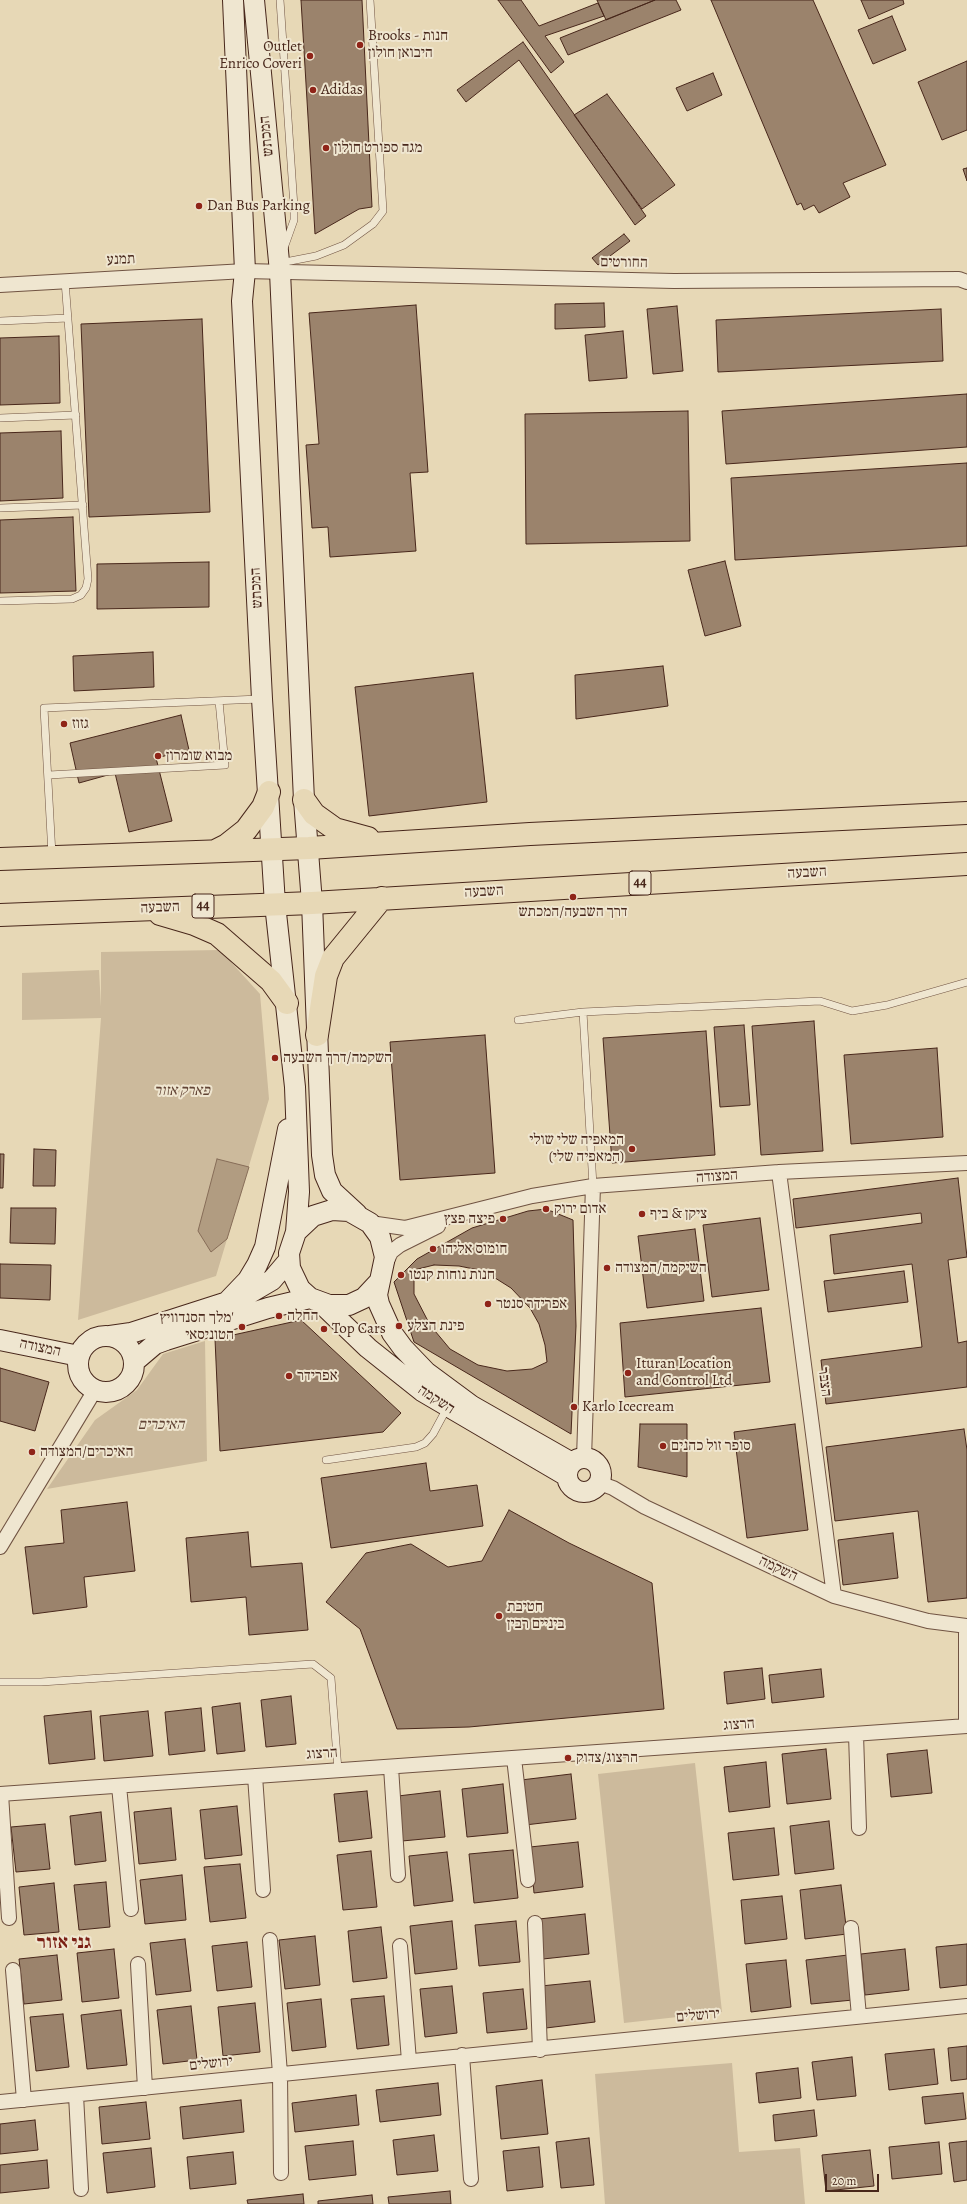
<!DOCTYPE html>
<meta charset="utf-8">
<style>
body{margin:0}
#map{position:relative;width:967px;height:2204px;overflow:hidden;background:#e7d8b6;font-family:Alegreya,serif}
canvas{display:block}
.scale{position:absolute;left:825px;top:2174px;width:54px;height:18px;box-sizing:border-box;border:2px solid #48271b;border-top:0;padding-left:5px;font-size:12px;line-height:14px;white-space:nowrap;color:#48271b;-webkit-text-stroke:3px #efe6d0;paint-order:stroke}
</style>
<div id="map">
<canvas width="967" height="2204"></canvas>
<div class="scale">20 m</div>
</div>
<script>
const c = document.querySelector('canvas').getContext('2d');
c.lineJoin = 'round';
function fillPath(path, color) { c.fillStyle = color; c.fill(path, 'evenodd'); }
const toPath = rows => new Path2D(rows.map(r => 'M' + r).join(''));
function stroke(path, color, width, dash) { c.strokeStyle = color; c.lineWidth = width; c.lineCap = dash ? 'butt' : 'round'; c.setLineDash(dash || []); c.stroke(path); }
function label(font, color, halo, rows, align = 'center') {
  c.font = font + ' Alegreya,"Frank Ruhl Libre",serif'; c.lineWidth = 4; c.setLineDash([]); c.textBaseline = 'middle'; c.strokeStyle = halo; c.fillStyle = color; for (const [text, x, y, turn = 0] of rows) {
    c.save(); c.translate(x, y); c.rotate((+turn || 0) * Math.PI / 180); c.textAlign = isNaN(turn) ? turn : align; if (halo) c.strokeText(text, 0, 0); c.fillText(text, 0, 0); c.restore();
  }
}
fillPath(toPath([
 [220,950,260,994,269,1099,216,1276,78,1320,101,1018,22,1020,22,973,99,970,101,1007,101,952],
 [205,1341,207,1461,47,1489,95,1420,137,1390,163,1354],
 [695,1763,722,2012,624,2023,598,1774],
 [732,2063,739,2152,800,2148,805,2204,605,2204,595,2074]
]), '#ccba9c');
const water = toPath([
 [217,1159,249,1167,227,1239,211,1252,198,1231,217,1159]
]);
fillPath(water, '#b19c81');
stroke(water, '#876d58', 1);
const building = toPath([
 [301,0,362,0,372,207,359,209,315,234,301,0],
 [498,0,521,0,539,26,598,3,604,16,545,36,564,62,551,73,498,0],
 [597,0,655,0,606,20,597,0],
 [655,0,676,0,681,10,568,55,560,38,655,0],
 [711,0,813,0,886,165,843,183,850,197,819,213,814,205,804,210,801,203,797,205,711,0],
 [861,0,903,0,904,4,869,19,861,0],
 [892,16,906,50,873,64,858,30,892,16],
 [523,42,646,216,635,225,519,60,466,102,457,90,523,42],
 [967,61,967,130,942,140,918,82,967,61],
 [713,73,722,95,687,111,676,88,713,73],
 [607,94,675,185,642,209,574,115,607,94],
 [967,168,967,181,963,169,967,168],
 [624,234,630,241,598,265,592,258,624,234],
 [604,303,605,327,555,329,555,304,604,303],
 [416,305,428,472,410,473,416,551,330,557,328,527,312,528,306,445,319,444,309,313,416,305],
 [677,306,683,371,653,374,647,309,677,306],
 [941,309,943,361,718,372,716,320,941,309],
 [202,319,210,512,89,517,81,324,202,319],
 [623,331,627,378,589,381,585,335,623,331],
 [59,336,60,403,0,405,0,338,59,336],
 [967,394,967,447,726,464,722,411,967,394],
 [688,411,690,541,526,544,525,414,688,411],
 [61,431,63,498,0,501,0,433,61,431],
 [967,463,967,546,735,560,731,478,967,463],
 [73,517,76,591,0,593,0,520,73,517],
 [725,561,741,626,705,636,688,570,725,561],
 [209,562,209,607,97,609,97,564,209,562],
 [153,652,154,687,74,691,73,656,153,652],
 [663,666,668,706,576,719,575,675,663,666],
 [473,673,487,802,369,816,355,687,473,673],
 [181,715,189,750,156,758,172,821,129,832,115,773,79,783,70,743,181,715],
 [814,1021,823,1151,761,1155,752,1026,814,1021],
 [744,1025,750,1105,720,1107,714,1027,744,1025],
 [706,1031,715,1155,612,1163,603,1038,706,1031],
 [485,1035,495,1173,400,1180,390,1042,485,1035],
 [937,1048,943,1137,851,1144,844,1055,937,1048],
 [34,1149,56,1150,55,1186,33,1186,34,1149],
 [0,1154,4,1154,3,1188,0,1188,0,1154],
 [958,1178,967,1257,948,1260,958,1343,967,1341,967,1387,826,1404,821,1360,922,1347,912,1264,834,1274,830,1235,922,1223,921,1213,796,1228,793,1199,958,1178],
 [11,1208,56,1208,55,1244,10,1243,11,1208],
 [546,1209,573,1220,576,1326,571,1434,414,1342,394,1282,417,1259,472,1228,528,1211,546,1209],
 [760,1218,769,1290,712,1297,703,1225,760,1218],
 [695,1229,704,1301,647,1308,638,1236,695,1229],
 [0,1264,51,1265,50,1300,0,1298,0,1264],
 [434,1265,459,1266,484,1271,511,1288,530,1308,539,1324,545,1345,547,1362,532,1369,507,1371,478,1365,450,1349,430,1325,414,1294,414,1270,434,1265],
 [904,1271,908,1302,828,1312,824,1281,904,1271],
 [761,1308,770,1382,625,1397,620,1323,761,1308],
 [301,1320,401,1413,383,1432,220,1451,215,1339,301,1320],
 [0,1368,49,1382,35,1431,0,1421,0,1368],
 [640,1424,687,1424,687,1477,638,1467,640,1424],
 [795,1424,808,1530,747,1538,734,1432,795,1424],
 [964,1429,967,1450,967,1598,928,1602,918,1511,835,1521,826,1447,964,1429],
 [426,1463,430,1491,477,1485,483,1526,331,1548,321,1478,426,1463],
 [127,1502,135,1571,84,1577,87,1607,33,1614,25,1547,64,1543,61,1510,127,1502],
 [509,1510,569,1543,652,1583,664,1709,469,1727,397,1729,360,1629,326,1602,366,1553,411,1544,448,1567,482,1561,509,1510],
 [248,1532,251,1567,302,1563,308,1630,249,1635,246,1597,191,1602,186,1538,248,1532],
 [893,1533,898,1578,843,1585,838,1540,893,1533],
 [762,1668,765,1699,727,1704,724,1672,762,1668],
 [821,1669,824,1697,772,1703,769,1675,821,1669],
 [291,1696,296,1744,266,1747,261,1700,291,1696],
 [240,1703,245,1751,217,1754,212,1707,240,1703],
 [201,1708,205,1751,169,1755,165,1712,201,1708],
 [91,1711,95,1759,49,1764,44,1716,91,1711],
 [148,1711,153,1756,104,1761,100,1716,148,1711],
 [826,1749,831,1799,787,1804,782,1754,826,1749],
 [927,1750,932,1793,891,1797,887,1754,927,1750],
 [766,1762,770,1807,729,1812,724,1767,766,1762],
 [571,1774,576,1819,525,1825,521,1780,571,1774],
 [503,1784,508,1833,467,1837,462,1789,503,1784],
 [367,1791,372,1838,339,1842,334,1794,367,1791],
 [440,1791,445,1837,402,1841,398,1796,440,1791],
 [237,1806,242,1855,205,1859,200,1810,237,1806],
 [171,1808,176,1860,139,1864,134,1812,171,1808],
 [101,1812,106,1861,75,1865,70,1816,101,1812],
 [829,1821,834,1869,795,1874,790,1826,829,1821],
 [45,1824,50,1869,16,1872,11,1827,45,1824],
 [774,1828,779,1875,733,1880,728,1833,774,1828],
 [578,1842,583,1887,534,1893,530,1847,578,1842],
 [513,1850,518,1898,474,1903,469,1854,513,1850],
 [371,1851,377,1907,343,1910,337,1855,371,1851],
 [447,1852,453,1901,414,1906,409,1856,447,1852],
 [240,1864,246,1918,210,1922,204,1867,240,1864],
 [182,1875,186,1920,145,1924,140,1880,182,1875],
 [106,1882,110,1927,79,1930,74,1885,106,1882],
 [54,1883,59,1932,24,1935,19,1887,54,1883],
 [841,1885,847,1934,805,1939,800,1890,841,1885],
 [782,1896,787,1939,745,1944,741,1900,782,1896],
 [585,1914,589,1954,543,1959,539,1919,585,1914],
 [452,1921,457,1969,415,1974,410,1926,452,1921],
 [516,1921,520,1962,479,1966,475,1925,516,1921],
 [381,1927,387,1978,353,1982,348,1931,381,1927],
 [315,1936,320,1985,285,1989,279,1940,315,1936],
 [185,1939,191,1991,156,1995,150,1943,185,1939],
 [247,1942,252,1987,217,1991,212,1946,247,1942],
 [967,1944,967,1985,940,1988,936,1947,967,1944],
 [114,1949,119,1998,82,2002,77,1953,114,1949],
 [905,1949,909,1990,865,1995,861,1954,905,1949],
 [57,1955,62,2000,24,2004,19,1959,57,1955],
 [848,1955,853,2000,811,2004,806,1960,848,1955],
 [786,1960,791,2007,751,2012,746,1964,786,1960],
 [590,1981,595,2022,546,2028,541,1986,590,1981],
 [452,1986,457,2033,425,2037,420,1989,452,1986],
 [523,1989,527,2029,487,2033,483,1993,523,1989],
 [384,1996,389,2045,357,2049,351,1999,384,1996],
 [321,1999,326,2047,292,2051,287,2003,321,1999],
 [255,2003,260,2052,223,2056,218,2007,255,2003],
 [191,2006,197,2060,163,2064,157,2010,191,2006],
 [121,2010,127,2065,87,2069,81,2015,121,2010],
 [63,2014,69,2067,36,2071,30,2017,63,2014],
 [967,2046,967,2079,951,2081,948,2048,967,2046],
 [934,2049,938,2084,889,2090,885,2054,934,2049],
 [852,2057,856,2096,817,2100,812,2062,852,2057],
 [798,2068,801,2098,759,2103,756,2073,798,2068],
 [542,2080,548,2134,501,2139,496,2086,542,2080],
 [438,2083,441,2115,380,2122,376,2090,438,2083],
 [963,2093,966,2119,925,2124,922,2097,963,2093],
 [356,2095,359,2125,295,2132,292,2103,356,2095],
 [241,2100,244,2132,183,2139,180,2107,241,2100],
 [146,2102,150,2139,102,2144,99,2107,146,2102],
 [814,2110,817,2136,775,2141,773,2115,814,2110],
 [35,2120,38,2150,0,2154,0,2124,35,2120],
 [434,2135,438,2171,397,2175,393,2140,434,2135],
 [589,2138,594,2185,561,2188,556,2142,589,2138],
 [353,2141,356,2175,309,2180,305,2146,353,2141],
 [967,2141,967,2180,954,2182,949,2143,967,2141],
 [939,2142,942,2174,892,2179,889,2147,939,2142],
 [539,2147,543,2187,507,2191,503,2151,539,2147],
 [151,2148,155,2187,107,2193,103,2153,151,2148],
 [870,2150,874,2186,826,2191,822,2155,870,2150],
 [233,2152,236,2184,190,2189,187,2157,233,2152],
 [47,2160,49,2188,0,2193,0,2165,47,2160],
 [450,2191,451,2204,389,2204,388,2197,450,2191],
 [303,2194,304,2204,248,2204,247,2200,303,2194],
 [372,2195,373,2204,318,2204,318,2201,372,2195]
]);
fillPath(building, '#9b836c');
stroke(building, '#48271b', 1);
const lane = toPath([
 [280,0,294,207,294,220,284,248],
 [280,263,316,256,344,245,373,224,383,211,370,0],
 [0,321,68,318],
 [0,418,76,415],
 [0,508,83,505],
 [0,601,72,599,81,595,86,588,88,579,65,281],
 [49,775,225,765,219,701],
 [52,855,44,708,260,699],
 [583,1012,593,1186],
 [518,1020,583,1012,820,1001,852,1011,887,1005,967,982],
 [326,1460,416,1447,425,1443,433,1434,447,1408],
 [0,1682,41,1682,313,1664,331,1678,338,1770]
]);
const street = toPath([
 [0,285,245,271,674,281,959,279,967,282],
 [779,1172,834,1596],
 [370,1223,405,1228,532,1196,593,1186,779,1172,967,1163],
 [385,1265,391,1252,400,1245,438,1226],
 [584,1458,593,1186],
 [599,1483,613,1488,645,1507,834,1596,928,1621,967,1626],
 [0,1547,95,1390],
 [966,1626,966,1726],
 [856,1734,859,1828],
 [514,1758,528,1880],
 [391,1767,398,1875],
 [255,1776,263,1890],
 [119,1786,131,1909],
 [0,1794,967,1726],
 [1,1794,9,1918],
 [535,1923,540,2050],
 [851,1928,859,2016],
 [270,1940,280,2074,281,2173],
 [400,1946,409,2061],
 [138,1964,145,2088],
 [13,1970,24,2100],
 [462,2055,471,2179],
 [76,2095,81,2189],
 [0,2102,967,2006]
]);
const secondary = toPath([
 [233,0,245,271,242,301,262,699,275,904,295,1087,299,1192,296,1232],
 [254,0,280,272,304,800,312,903,322,1155,325,1175,332,1191,357,1214],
 [379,1282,364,1298,349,1305,329,1305,310,1298,300,1289,290,1268,289,1253,296,1232,313,1216,332,1210,349,1211,370,1223,380,1237,385,1257,377,1295,379,1304,392,1333,403,1348,426,1372,472,1406,572,1463],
 [226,1303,248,1280,257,1265,265,1247,288,1129],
 [321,1303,368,1348,422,1391,567,1476],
 '78 1364a28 28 0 1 1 56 0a28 28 0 1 1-56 0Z',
 [110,1336,131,1333,243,1297,272,1280,289,1260],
 [0,1340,79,1356],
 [135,1361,155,1344,166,1340,268,1308,310,1298],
 '567 1475a17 17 0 1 1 34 0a17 17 0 1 1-34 0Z'
]);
const highway = toPath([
 [304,800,314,814,335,829,368,838],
 [215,851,227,845,246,830,263,807,269,792],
 [0,859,309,848,530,834,967,813],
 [160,914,194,924,217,934,271,981,287,1003],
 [0,915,312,903,967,864],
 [317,1035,326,976,333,958,382,898]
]);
stroke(lane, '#705342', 8);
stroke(street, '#705342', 16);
stroke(secondary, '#48271b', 22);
stroke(highway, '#48271b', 24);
stroke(lane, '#efe6d0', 7);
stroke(street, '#efe6d0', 14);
stroke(secondary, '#efe6d0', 20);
stroke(highway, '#e7d8b6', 22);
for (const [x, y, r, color] of [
 [360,45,4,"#8f2418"],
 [310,56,4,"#8f2418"],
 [313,90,4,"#8f2418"],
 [326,148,4,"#8f2418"],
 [199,206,4,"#8f2418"],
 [64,724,4,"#8f2418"],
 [158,756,4,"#8f2418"],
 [573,897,4,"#8f2418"],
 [275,1058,4,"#8f2418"],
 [632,1149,4,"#8f2418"],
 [546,1209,4,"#8f2418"],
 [642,1214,4,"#8f2418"],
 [503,1219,4,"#8f2418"],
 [433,1249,4,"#8f2418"],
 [607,1268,4,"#8f2418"],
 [401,1275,4,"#8f2418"],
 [488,1304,4,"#8f2418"],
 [279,1316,4,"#8f2418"],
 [399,1326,4,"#8f2418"],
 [242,1327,4,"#8f2418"],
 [324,1329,4,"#8f2418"],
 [628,1373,4,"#8f2418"],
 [289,1376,4,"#8f2418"],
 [574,1407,4,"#8f2418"],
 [663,1446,4,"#8f2418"],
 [32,1452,4,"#8f2418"],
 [499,1616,4,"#8f2418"],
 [568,1758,4,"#8f2418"]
]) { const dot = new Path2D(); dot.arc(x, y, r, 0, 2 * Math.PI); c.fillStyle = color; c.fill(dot); stroke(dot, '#efe6d0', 1.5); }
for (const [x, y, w] of [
 [640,883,22],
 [203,906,22]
]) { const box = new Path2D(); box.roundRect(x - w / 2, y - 12, w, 24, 3); c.fillStyle = '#efe6d0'; c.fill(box); stroke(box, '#48271b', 1); }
label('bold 14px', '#48271b', null, [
 ["44",640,883],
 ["44",203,906]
]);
label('15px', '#48271b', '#efe6d0', [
 ["Brooks - חנות",368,36],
 ["היבואן חולון",368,53],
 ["Outlet",302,47,"right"],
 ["Enrico Coveri",302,64,"right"],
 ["Adidas",321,90],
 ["מגה ספורט חולון",334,148],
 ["Dan Bus Parking",207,206],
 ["גזוז",72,724],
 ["מבוא שומרון",166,756],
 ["דרך השבעה/המכתש",573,912,"center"],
 ["השקמה/דרך השבעה",283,1058],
 ["המאפיה שלי שולי",624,1140,"right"],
 ["(המאפיה שלי)",624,1157,"right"],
 ["אדום ירוק",554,1209],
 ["ציקן & ביף",650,1214],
 ["פיצה פצץ",495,1219,"right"],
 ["חומוס אליהו",441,1249],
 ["השיקמה/המצודה",615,1268],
 ["חנות נוחות קנטו",409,1275],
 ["אפרידר סנטר",496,1304],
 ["החלה",287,1316],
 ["מלך הסנדוויץ'",234,1318,"right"],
 ["הטוניסאי",234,1335,"right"],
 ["פינת הצלע",407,1326],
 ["Top Cars",332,1329],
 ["Ituran Location",636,1364],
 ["and Control Ltd",636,1381],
 ["אפרידר",297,1376],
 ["Karlo Icecream",582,1407],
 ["סופר זול כהנים",671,1446],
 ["האיכרים/המצודה",40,1452],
 ["חטיבת",507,1607],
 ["ביניים רבין",507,1624],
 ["הרצוג/צדוק",576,1758]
], 'left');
label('15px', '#48271b', '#efe6d0', [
 ["המכתש",267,136,-96],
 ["תמנע",121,260,-3],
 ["החורטים",624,263,1],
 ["המכתש",257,588,-93],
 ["השבעה",807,873,-3],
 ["השבעה",484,892,-3],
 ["השבעה",160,908,-2],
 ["המצודה",717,1177,-4],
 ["המצודה",40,1348,12],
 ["הצבר",824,1382,83],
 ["השקמה",436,1400,33],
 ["השקמה",778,1569,25],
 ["הרצוג",739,1725,-4],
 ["הרצוג",322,1754,-4],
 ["ירושלים",698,2016,-5],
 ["ירושלים",211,2064,-6]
]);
label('italic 15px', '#624435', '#efe6d0', [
 ["פארק אזור",182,1091],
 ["האיכרים",161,1425]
]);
label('bold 19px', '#7a1f14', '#efe6d0', [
 ["גני אזור",64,1943]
]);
</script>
